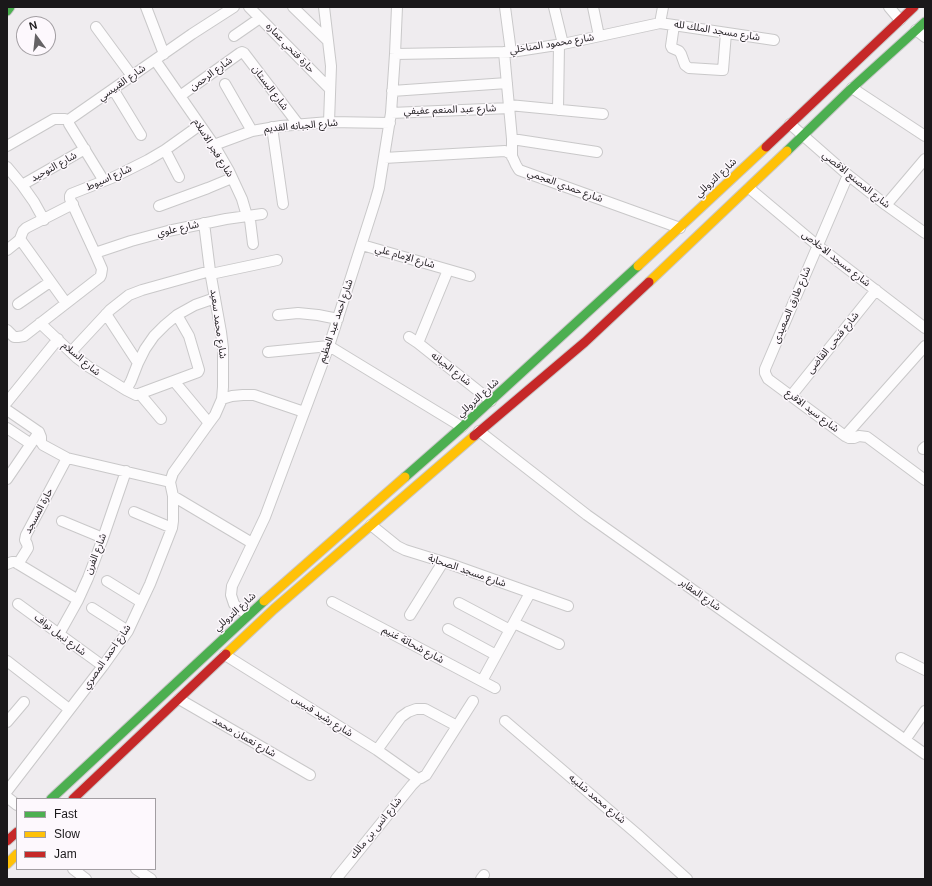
<!DOCTYPE html>
<meta charset="utf-8">
<style>
body{margin:0}
#map{position:relative;width:932px;height:886px;overflow:hidden;background:#efecef;font-family:Helvetica,sans-serif}
canvas{display:block}
.frame{position:absolute;inset:0;border:8px solid #1a181a;pointer-events:none}
.legend{position:absolute;left:16px;top:798px;width:140px;height:72px;box-sizing:border-box;background:#fdf8fd;border:1px solid #a29ea2;margin:0;padding:5px 7px;list-style:none;font-size:12px;color:#1a181a}
.legend li{display:flex;align-items:center;gap:8px;height:20px}
.legend b{width:20px;border:1px solid #a29ea2}
.north{position:absolute;left:16px;top:16px;width:40px;height:40px;box-sizing:border-box;background:#fdf8fd;border:1px solid #a29ea2;border-radius:50%;rotate:345deg;font-size:11px;font-weight:700;line-height:16px;text-align:center;color:#1a181a}
.north::after{content:'';display:block;margin:auto;width:14px;height:18px;background:#656265;clip-path:polygon(50% 0,100% 100%,50% 72%,0 100%)}
</style>
<div id="map">
<canvas width="932" height="886"></canvas>
<div class="frame"></div>
<ul class="legend">
<li><b style="height:5px;background:#4caf50"></b>Fast</li>
<li><b style="height:5px;background:#ffc107"></b>Slow</li>
<li><b style="height:5px;background:#c62828"></b>Jam</li>
</ul>
<div class="north">N</div>
</div>
<script>
const c = document.querySelector('canvas').getContext('2d');
c.lineJoin = 'round';
const toPath = rows => new Path2D(rows.map(r => 'M' + r).join(''));
function stroke(path, color, width, dash) { c.strokeStyle = color; c.lineWidth = width; c.lineCap = dash ? 'butt' : 'round'; c.setLineDash(dash || []); c.stroke(path); }
function label(font, color, halo, rows, align = 'center') {
  c.font = font + ' Helvetica,"Noto Sans Arabic",sans-serif'; c.lineWidth = 3; c.setLineDash([]); c.textBaseline = 'middle'; c.strokeStyle = halo; c.fillStyle = color; for (const [text, x, y, turn = 0] of rows) {
    c.save(); c.translate(x, y); c.rotate((+turn || 0) * Math.PI / 180); c.textAlign = isNaN(turn) ? turn : align; if (halo) c.strokeText(text, 0, 0); c.fillText(text, 0, 0); c.restore();
  }
}
const street = toPath([
 [146,7,164,54],
 [249,7,330,89],
 [293,7,328,41],
 [324,7,331,66,329,122],
 [505,7,511,52],
 [554,7,563,44],
 [593,7,599,36],
 [889,7,900,20],
 [660,23,663,7],
 [674,25,671,46,672,48,679,51,681,54,685,65,689,68,721,70,723,70,726,33],
 [96,27,132,76],
 [916,30,925,37],
 [234,36,260,18],
 [504,52,512,139,512,157],
 [395,54,511,52,563,44,660,23,774,40],
 [155,60,214,145,229,171,242,199,247,216,250,220,253,244],
 [225,84,252,131],
 [852,88,925,136],
 [113,89,141,135],
 [392,91,507,83],
 [180,96,240,53,242,52,244,53,298,124],
 [509,105,603,114],
 [558,110,559,45],
 [391,113,510,108],
 [69,121,70,119,192,34,234,7],
 [69,121,69,124,104,181],
 [790,124,848,175,886,205,925,233],
 [272,127,283,204],
 [512,139,597,152],
 [214,145,252,131,281,126,329,122,390,123],
 [7,146,54,119,65,119,69,121],
 [165,150,179,177],
 [384,158,505,151,511,154,516,165,519,170,680,228],
 [7,167,22,185,34,202,44,220],
 [848,175,765,369,765,373,768,379,845,436,849,438,854,438,859,436,867,437,925,480],
 [22,185,85,149],
 [749,188,818,246,925,328],
 [886,205,925,159],
 [159,206,208,188,232,178],
 [20,239,66,303],
 [362,245,470,276],
 [7,250,17,242,20,239,23,231,26,228,73,204],
 [95,253,131,241,168,231,226,219,262,214],
 [211,274,277,260],
 [18,304,50,282],
 [106,314,138,363],
 [278,315,298,313,318,315,338,319],
 [40,323,77,358,89,367,126,390,136,395,198,372,199,370,189,336,177,315],
 [7,330,14,337,18,337,24,336,100,277,101,275,102,269,95,253,70,199,70,196,71,194,114,177,148,160,165,150,200,125],
 [409,337,418,343,491,401],
 [418,343,448,270],
 [71,352,110,310,129,295,142,290,210,271],
 [268,352,329,346,462,427],
 [174,381,209,423],
 [126,390,131,381,138,363,145,349,154,336,165,325,177,315,195,305,215,298],
 [140,394,161,419],
 [791,396,876,290],
 [222,399,232,396,243,395,254,395,304,412],
 [7,402,58,339],
 [7,410,39,432],
 [7,428,31,444],
 [479,431,587,515,925,754],
 [39,432,41,437,41,442,43,445,67,458,170,482],
 [845,436,925,346],
 [923,449,925,447],
 [7,479,39,432],
 [173,496,252,543],
 [134,512,172,528],
 [62,521,103,538],
 [371,525,397,546,405,550,450,564,568,606],
 [7,564,12,562,15,562,78,600],
 [18,564,28,548,27,544,25,540,26,535,67,458],
 [107,581,141,602],
 [332,602,495,688],
 [459,603,510,630],
 [18,604,103,666],
 [92,608,128,631],
 [249,614,240,610,234,604,231,595,232,586,265,517,329,346,375,202,379,188,391,113,395,54,397,7],
 [410,615,443,562],
 [514,623,559,644],
 [448,629,496,655],
 [59,634,78,600,88,578,103,538,126,471],
 [225,655,377,750,418,779],
 [901,658,925,670],
 [7,661,69,709],
 [482,681,530,593],
 [179,699,310,775],
 [505,721,637,834,687,879],
 [7,722,24,702],
 [905,740,925,711],
 [377,750,401,717,408,712,416,709,425,709,457,726],
 [7,791,103,666,128,631,150,584,172,528,173,521,173,496,170,482,173,473,209,423,215,415,222,399,223,387,223,348,221,332,210,271,204,223],
 [7,797,17,805],
 [73,869,86,879],
 [136,869,151,879],
 [336,879,412,785,418,779,421,778,426,775,473,701],
 [481,879,484,875]
]);
const fast = toPath([
 [7,11,10,7],
 [787,151,852,88,925,22],
 [405,477,462,427,638,266],
 [51,799,264,601]
]);
const slow = toPath([
 [638,266,766,147],
 [649,282,787,151],
 [264,601,405,477],
 [226,654,274,609,474,436],
 [7,864,17,854]
]);
const jam = toPath([
 [766,147,914,7],
 [474,436,585,342,649,282],
 [73,799,226,654],
 [7,841,17,832]
]);
stroke(street, '#c9c8c9', 12);
stroke(fast, '#c9c8c9', 11);
stroke(slow, '#c9c8c9', 11);
stroke(jam, '#c9c8c9', 11);
stroke(street, '#fdfcfd', 10);
stroke(fast, '#4caf50', 9);
stroke(slow, '#ffc107', 9);
stroke(jam, '#c62828', 9);
label('10px', '#1a181a', '#fdf8fd', [
 ["شارع مسجد الملك لله",717,31,9],
 ["شارع محمود المناخلي",552,44,-9],
 ["حارة فتحي عماره",290,48,46],
 ["شارع الرحمن",211,74,-36],
 ["شارع القبيسي",122,83,-35],
 ["شارع البستان",270,88,53],
 ["شارع عبد المنعم عفيفي",450,110,-2],
 ["شارع الجبانه القديم",301,126,-5],
 ["شارع فجر الاسلام",213,148,58],
 ["شارع التوحيد",54,167,-29],
 ["شارع اسيوط",109,178,-24],
 ["شارع التروللي",716,178,-43],
 ["شارع المصنع الاقصي",856,180,39],
 ["شارع حمدي العجمي",565,186,20],
 ["شارع علوي",178,229,-13],
 ["شارع الإمام علي",405,257,16],
 ["شارع مسجد الاخلاص",836,259,38],
 ["شارع طارق الصعيدى",792,305,-67],
 ["شارع احمد عبد العظيم",336,321,-71],
 ["شارع محمد سعيد",218,324,82],
 ["شارع فتحى القاضى",833,343,-51],
 ["شارع السلام",81,359,40],
 ["شارع الجبانه",451,369,38],
 ["شارع التروللي",478,398,-42],
 ["شارع سيد الاقرع",812,411,37],
 ["حارة المسجد",39,511,-62],
 ["شارع الفرن",96,554,-69],
 ["شارع مسجد الصحابة",467,571,19],
 ["شارع المقابر",700,595,35],
 ["شارع التروللي",235,612,-42],
 ["شارع نبيل نواف",60,635,37],
 ["شارع شحاتة غنيم",413,645,28],
 ["شارع احمد المصري",107,657,-55],
 ["شارع رشيد قبيس",322,716,32],
 ["شارع نعمان محمد",244,737,30],
 ["شارع محمد شلبيه",597,799,40],
 ["شارع انس بن مالك",376,828,-51]
]);
</script>
